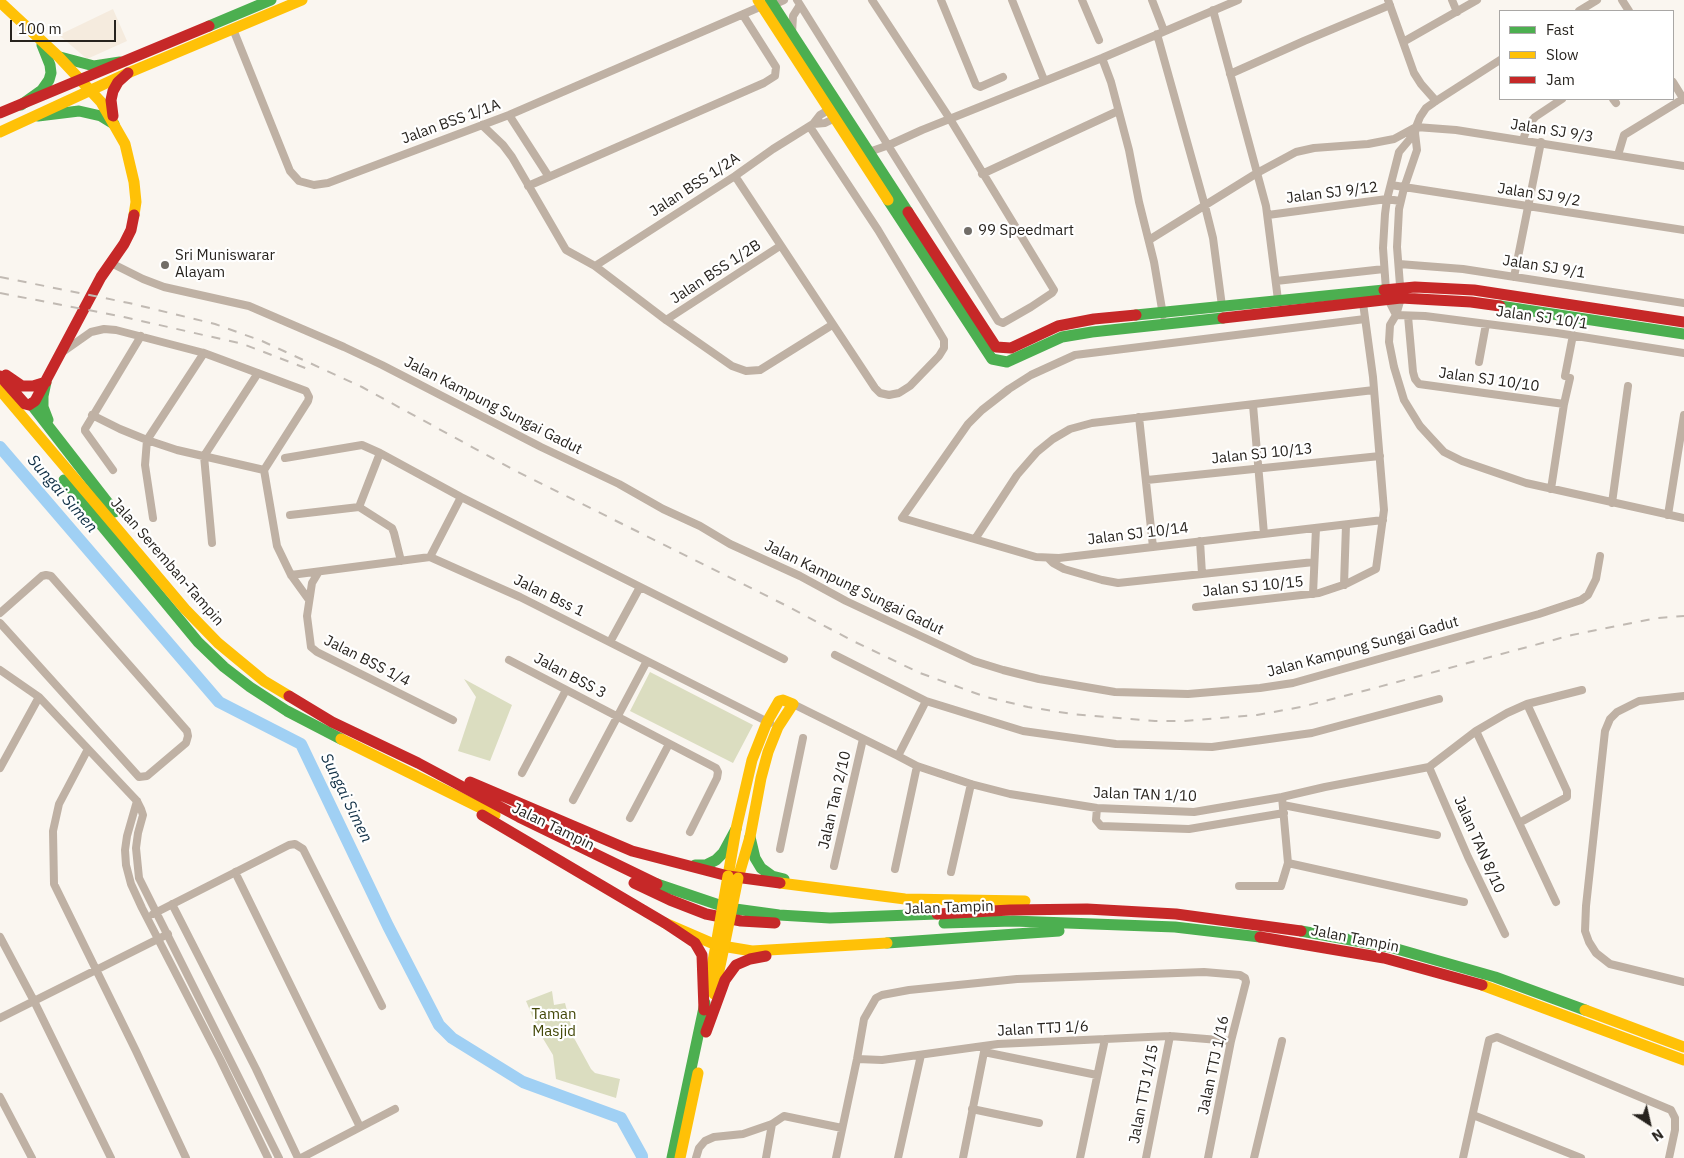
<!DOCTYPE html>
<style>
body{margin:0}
#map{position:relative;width:1684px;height:1158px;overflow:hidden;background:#faf6f0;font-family:"IBM Plex Sans",sans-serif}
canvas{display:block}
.legend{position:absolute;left:1499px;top:10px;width:175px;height:90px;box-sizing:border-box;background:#fff;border:1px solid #a9a7a5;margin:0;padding:6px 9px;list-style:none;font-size:15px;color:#27231e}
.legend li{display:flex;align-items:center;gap:10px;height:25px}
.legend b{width:25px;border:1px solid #a9a7a5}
.north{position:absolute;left:1624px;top:1098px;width:50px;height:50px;-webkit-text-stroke:4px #fff;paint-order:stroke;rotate:145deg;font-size:14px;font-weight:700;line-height:20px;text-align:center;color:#27231e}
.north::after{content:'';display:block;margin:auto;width:18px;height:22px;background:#27231e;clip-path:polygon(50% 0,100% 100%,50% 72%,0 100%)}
.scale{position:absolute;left:10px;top:20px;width:106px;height:22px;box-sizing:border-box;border:2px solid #27231e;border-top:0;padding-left:6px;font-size:15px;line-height:18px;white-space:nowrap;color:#27231e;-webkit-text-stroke:4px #fff;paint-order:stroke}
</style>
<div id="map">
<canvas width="1684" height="1158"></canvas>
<ul class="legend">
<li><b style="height:6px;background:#4caf50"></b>Fast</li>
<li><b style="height:6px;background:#ffc107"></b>Slow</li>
<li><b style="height:6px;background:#c62828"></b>Jam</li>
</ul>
<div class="north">N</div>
<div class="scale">100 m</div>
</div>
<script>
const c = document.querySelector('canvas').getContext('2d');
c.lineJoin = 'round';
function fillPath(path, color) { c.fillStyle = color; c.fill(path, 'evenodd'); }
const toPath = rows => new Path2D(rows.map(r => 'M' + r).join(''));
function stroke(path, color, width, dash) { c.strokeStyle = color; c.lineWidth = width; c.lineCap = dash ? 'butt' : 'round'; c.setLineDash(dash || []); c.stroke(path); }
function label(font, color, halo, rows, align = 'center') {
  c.font = font + ' "IBM Plex Sans",sans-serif'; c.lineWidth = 4.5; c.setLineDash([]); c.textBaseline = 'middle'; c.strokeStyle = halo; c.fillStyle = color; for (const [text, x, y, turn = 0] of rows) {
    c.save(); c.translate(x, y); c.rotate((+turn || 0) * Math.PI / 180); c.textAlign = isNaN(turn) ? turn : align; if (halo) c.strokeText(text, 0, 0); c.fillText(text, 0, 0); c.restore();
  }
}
fillPath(toPath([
 [113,9,127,41,87,59,59,35]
]), '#f5ebde');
fillPath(toPath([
 [650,672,753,725,733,763,630,711],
 [464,679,512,705,490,761,458,751,476,697],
 [552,991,554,1005,565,1003,574,1038,591,1069,595,1073,620,1079,616,1098,556,1079,553,1055,539,1032,526,1001]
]), '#dbddc0');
stroke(toPath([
 [0,447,219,702,301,744,388,926,439,1025,452,1038,523,1082,621,1118,642,1156,642,1158]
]), '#a0d0f4', 12);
stroke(toPath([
 [797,0,998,321,1003,323,1031,307,1052,293,1054,290,950,119,872,0],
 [941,0,976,85,980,87,1003,77],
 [1012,0,1044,80],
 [1082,0,1099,40],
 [1152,0,1164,31],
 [1388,0,1414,73,1421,84,1436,101],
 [1452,0,1457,12],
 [1622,0,1629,11],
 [1213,10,1266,206,1278,300],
 [1579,11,1597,0],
 [233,29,290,171,299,181,314,185,328,183,509,115,762,6,773,5,784,0],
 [792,33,793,16,800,5],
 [1157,34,1205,206,1213,238,1222,306],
 [1403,42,1477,0],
 [1102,58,1111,82,1129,150,1139,202,1154,262,1163,315],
 [1500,60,1436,101,1426,108,1420,117,1416,127,1415,133,1417,150,1404,188,1399,209,1397,247,1401,298,1396,315,1390,325,1389,342,1394,367,1404,400,1420,426,1431,438,1444,452,1462,461,1526,483,1684,518],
 [1230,74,1304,41,1390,5],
 [1673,82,1684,100],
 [1613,99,1616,103],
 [832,108,820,115,813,124,825,123,839,116],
 [509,115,549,177],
 [482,125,503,145,512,157,566,250,595,266,666,320,732,366,746,371,760,370,832,325],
 [1523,140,1528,125,1535,117,1562,99],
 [869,152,889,145,922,130,1102,58,1238,0],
 [1618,155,1624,135,1683,99],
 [982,174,1118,111],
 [735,176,875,388,880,393,889,395,899,393,910,386,939,356,944,348,944,340,878,230,810,127],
 [1391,185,1684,230],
 [528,186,764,83,775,76,776,67,743,15],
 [1268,215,1387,199,1400,201],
 [1149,240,1257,173,1296,152,1314,148,1368,144,1394,139,1416,127,1456,130,1684,166],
 [111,263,143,279,164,287,249,306,344,347,382,365,541,447,619,484,663,509,700,526,730,544,800,576,846,601,974,661,1003,670,1039,679,1115,692,1188,694,1260,688,1293,683,1539,614,1581,600,1588,595,1596,579,1600,556],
 [1399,264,1463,269,1684,303],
 [595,266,735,176,773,149,813,124],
 [1514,277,1541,142],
 [1276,281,1384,269],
 [1396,315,1425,316,1557,333,1684,353],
 [1396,315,1388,299,1386,290,1383,248,1385,214,1387,199,1399,152,1415,133],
 [1408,316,1413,372,1415,379,1419,384,1564,404],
 [1365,319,1075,355,1031,375,1009,389,982,410,968,424,902,518,1036,557,1059,558,1383,520],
 [666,320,780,246],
 [64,351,91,332,104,329,116,330,204,353,306,391,309,397,308,401,264,470,277,546,291,575,309,600],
 [1479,362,1486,324],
 [1565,376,1573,335],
 [1253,405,1264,534],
 [92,415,120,429,147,440,177,450,264,470],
 [1139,417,1153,547],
 [285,458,362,445,380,453,461,497,784,659],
 [113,470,85,431,85,429,141,336],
 [1147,480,1380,456],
 [1551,489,1564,404,1570,378],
 [1612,503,1628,386],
 [359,507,380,453],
 [290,515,359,507,392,528,394,533,401,561],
 [1668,515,1684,415],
 [153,518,145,465,147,440,204,353],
 [975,539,1017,475,1037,452,1053,439,1070,429,1092,423,1374,390],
 [1200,541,1202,574],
 [212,543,204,456,258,373],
 [430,557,461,497],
 [1048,558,1053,563,1064,569,1102,580,1118,583,1314,562],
 [318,573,312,583,307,616,311,647,317,652,453,720],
 [291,575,430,557,520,597,770,723],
 [1344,585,1346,525],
 [1313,594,1316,528],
 [1196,607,1319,593,1346,584,1376,569,1384,510,1373,377,1363,303],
 [0,613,42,576,46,575,51,576,187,731,188,736,186,743,147,776,139,777,0,623],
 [610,642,640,587],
 [835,655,926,701,1023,731,1116,744,1212,747,1312,733,1439,699],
 [509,660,716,768,718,772,717,778,690,832],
 [0,670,39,697,137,801,141,809,143,815,138,833,136,848,139,878,279,1158],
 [1684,696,1639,701,1617,712,1610,719,1605,731,1586,906,1585,931,1589,942,1596,953,1610,964,1684,982],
 [793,704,898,756,917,766,971,784,1010,794,1097,808,1194,812,1282,797,1325,787,1429,767,1476,731,1507,713,1527,704,1582,690],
 [1476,731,1556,902],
 [88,749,59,804,53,831,54,884,136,1051,186,1158],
 [898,756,926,701],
 [1429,767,1468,857,1505,934],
 [0,768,39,697],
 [522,773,566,690],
 [1282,797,1288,863,1464,902],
 [573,800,647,661],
 [137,801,127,836,125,850,126,865,131,884,142,908,220,1059,268,1158],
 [1283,805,1437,835],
 [1097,808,1096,820,1101,826,1189,829,1284,813],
 [630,818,669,744],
 [1519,823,1567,797,1567,791,1527,704],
 [780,849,803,738],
 [834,866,863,739],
 [895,869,917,766],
 [235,872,360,1127],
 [951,872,971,784],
 [1239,886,1281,886,1288,863],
 [172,904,256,1069,298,1158],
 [153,914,289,845,295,844,303,849,382,1006],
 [0,937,34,1001,111,1158],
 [0,1018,168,934],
 [984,1052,1097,1075],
 [857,1059,882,1060,998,1044,1105,1039,1170,1036,1231,1041],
 [0,1097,32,1158],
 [972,1109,1039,1123],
 [1473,1115,1581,1158],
 [301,1158,395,1109],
 [696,1158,699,1148,705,1141,714,1137,743,1134,772,1124,784,1116,842,1128],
 [766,1158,772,1124],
 [836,1158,857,1059,864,1019,876,998,882,995,909,990,1017,979,1204,972,1240,975,1245,978,1246,982,1231,1041,1208,1158],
 [898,1158,921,1055],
 [963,1158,985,1047],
 [1080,1158,1105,1039],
 [1146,1158,1170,1036],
 [1254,1158,1282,1041],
 [1463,1158,1489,1040,1497,1037,1671,1110,1675,1118,1675,1130,1669,1158]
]), '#bfb1a4', 8);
stroke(toPath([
 [770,0,908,212],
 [209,26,271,0],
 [60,57,94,66,120,62],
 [21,105,42,90,49,80,51,73,50,65,42,45],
 [38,116,79,111,101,116,114,124],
 [888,200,992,359,1007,362,1062,337,1092,332,1223,318],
 [1500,306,1684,334],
 [1136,315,1384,290],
 [46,382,43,396,43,407,48,420],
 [31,404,115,512],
 [64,480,198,642,224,667,250,687,287,711,341,739],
 [750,837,755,858,761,868,772,876,784,879],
 [695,865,706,865,716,860,723,853,736,829],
 [657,884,728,908,779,915,830,918,937,914],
 [944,923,1013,921,1175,927,1260,937],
 [1301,931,1390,947,1495,977,1585,1010],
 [887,943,1059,931],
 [672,1158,705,1003]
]), '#4caf50', 11);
stroke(toPath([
 [758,0,888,200],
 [0,2,58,56,101,102,125,144,134,182,136,202,134,215],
 [0,132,128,73,302,0],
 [0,390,185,609,218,643,264,681,289,696],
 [341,739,495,815],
 [728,876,736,829,752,760,767,722,779,701,783,700,793,704,778,727,768,752,761,778,750,837,738,878],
 [780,883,905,899,1025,901],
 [665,923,716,945,752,951,887,943],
 [1482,985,1684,1060],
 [708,988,716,945],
 [714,994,724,947],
 [1585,1010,1684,1047],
 [680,1158,698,1073]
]), '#ffc107', 11);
stroke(toPath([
 [0,113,209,26],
 [113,116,111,100,113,91,118,82,128,73],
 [908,212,996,347,1011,348,1058,326,1094,319,1136,315],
 [1384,290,1415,287,1474,290,1684,322],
 [1223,318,1401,298,1471,302,1500,306],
 [6,375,22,386,33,386,46,382],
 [0,376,25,404,29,405,35,401,101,277,124,244,131,230,134,215],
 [289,696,332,722,418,763,519,817,657,884],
 [470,782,632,851,728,876,780,883],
 [482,815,665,923,695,943,702,955,704,1010],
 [634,883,670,900,706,914,741,921,775,923],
 [937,914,1010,910,1087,909,1176,914,1301,931],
 [1260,937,1384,958,1482,985],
 [706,1032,725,980,736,965,750,959,766,956]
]), '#c62828', 11);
stroke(toPath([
 [0,277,129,303,215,324,262,341,362,387,516,471,789,607,851,640,920,673,986,697,1028,707,1072,714,1155,721,1184,721,1257,715,1301,707,1371,689,1572,635,1657,618,1684,616],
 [0,293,124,317,243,344,313,371]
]), '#c1bab3', 2, [9, 9]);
stroke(toPath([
 [716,945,728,876],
 [724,947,738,878]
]), '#ffc107', 11);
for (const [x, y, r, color] of [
 [968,231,5,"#716d68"],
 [165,265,5,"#716d68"]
]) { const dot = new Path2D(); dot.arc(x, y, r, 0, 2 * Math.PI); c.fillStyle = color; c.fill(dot); stroke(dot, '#fff', 2); }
label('15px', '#27231e', '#fff', [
 ["Jalan BSS 1/1A",451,122,-20],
 ["Jalan SJ 9/3",1552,131,9],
 ["Jalan BSS 1/2A",695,185,-33],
 ["Jalan SJ 9/12",1332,193,-7],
 ["Jalan SJ 9/2",1539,195,9],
 ["Jalan SJ 9/1",1544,267,9],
 ["Jalan BSS 1/2B",716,272,-33],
 ["Jalan SJ 10/1",1542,318,8],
 ["Jalan SJ 10/10",1489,380,8],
 ["Jalan Kampung Sungai Gadut",493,406,27],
 ["Jalan SJ 10/13",1262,454,-6],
 ["Jalan SJ 10/14",1138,534,-7],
 ["Jalan Seremban-Tampin",167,562,49],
 ["Jalan SJ 10/15",1253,587,-6],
 ["Jalan Kampung Sungai Gadut",854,588,26],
 ["Jalan Bss 1",549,596,26],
 ["Jalan Kampung Sungai Gadut",1363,647,-15],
 ["Jalan BSS 1/4",367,661,27],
 ["Jalan BSS 3",570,676,28],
 ["Jalan TAN 1/10",1145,795,2],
 ["Jalan Tan 2/10",835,800,-77],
 ["Jalan Tampin",553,827,26],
 ["Jalan TAN 8/10",1479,845,66],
 ["Jalan Tampin",949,908,-2],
 ["Jalan Tampin",1355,939,11],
 ["Jalan TTJ 1/6",1043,1029,-3],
 ["Jalan TTJ 1/16",1214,1065,-78],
 ["Jalan TTJ 1/15",1144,1094,-79]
]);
label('15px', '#27231e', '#fff', [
 ["99 Speedmart",978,231],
 ["Sri Muniswarar",175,256],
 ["Alayam",175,273]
], 'left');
label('15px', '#434808', '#fff', [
 ["Taman",554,1015],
 ["Masjid",554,1032]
]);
label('italic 16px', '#113046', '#fff', [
 ["Sungai Simen",62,494,49],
 ["Sungai Simen",346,798,64]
]);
</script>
